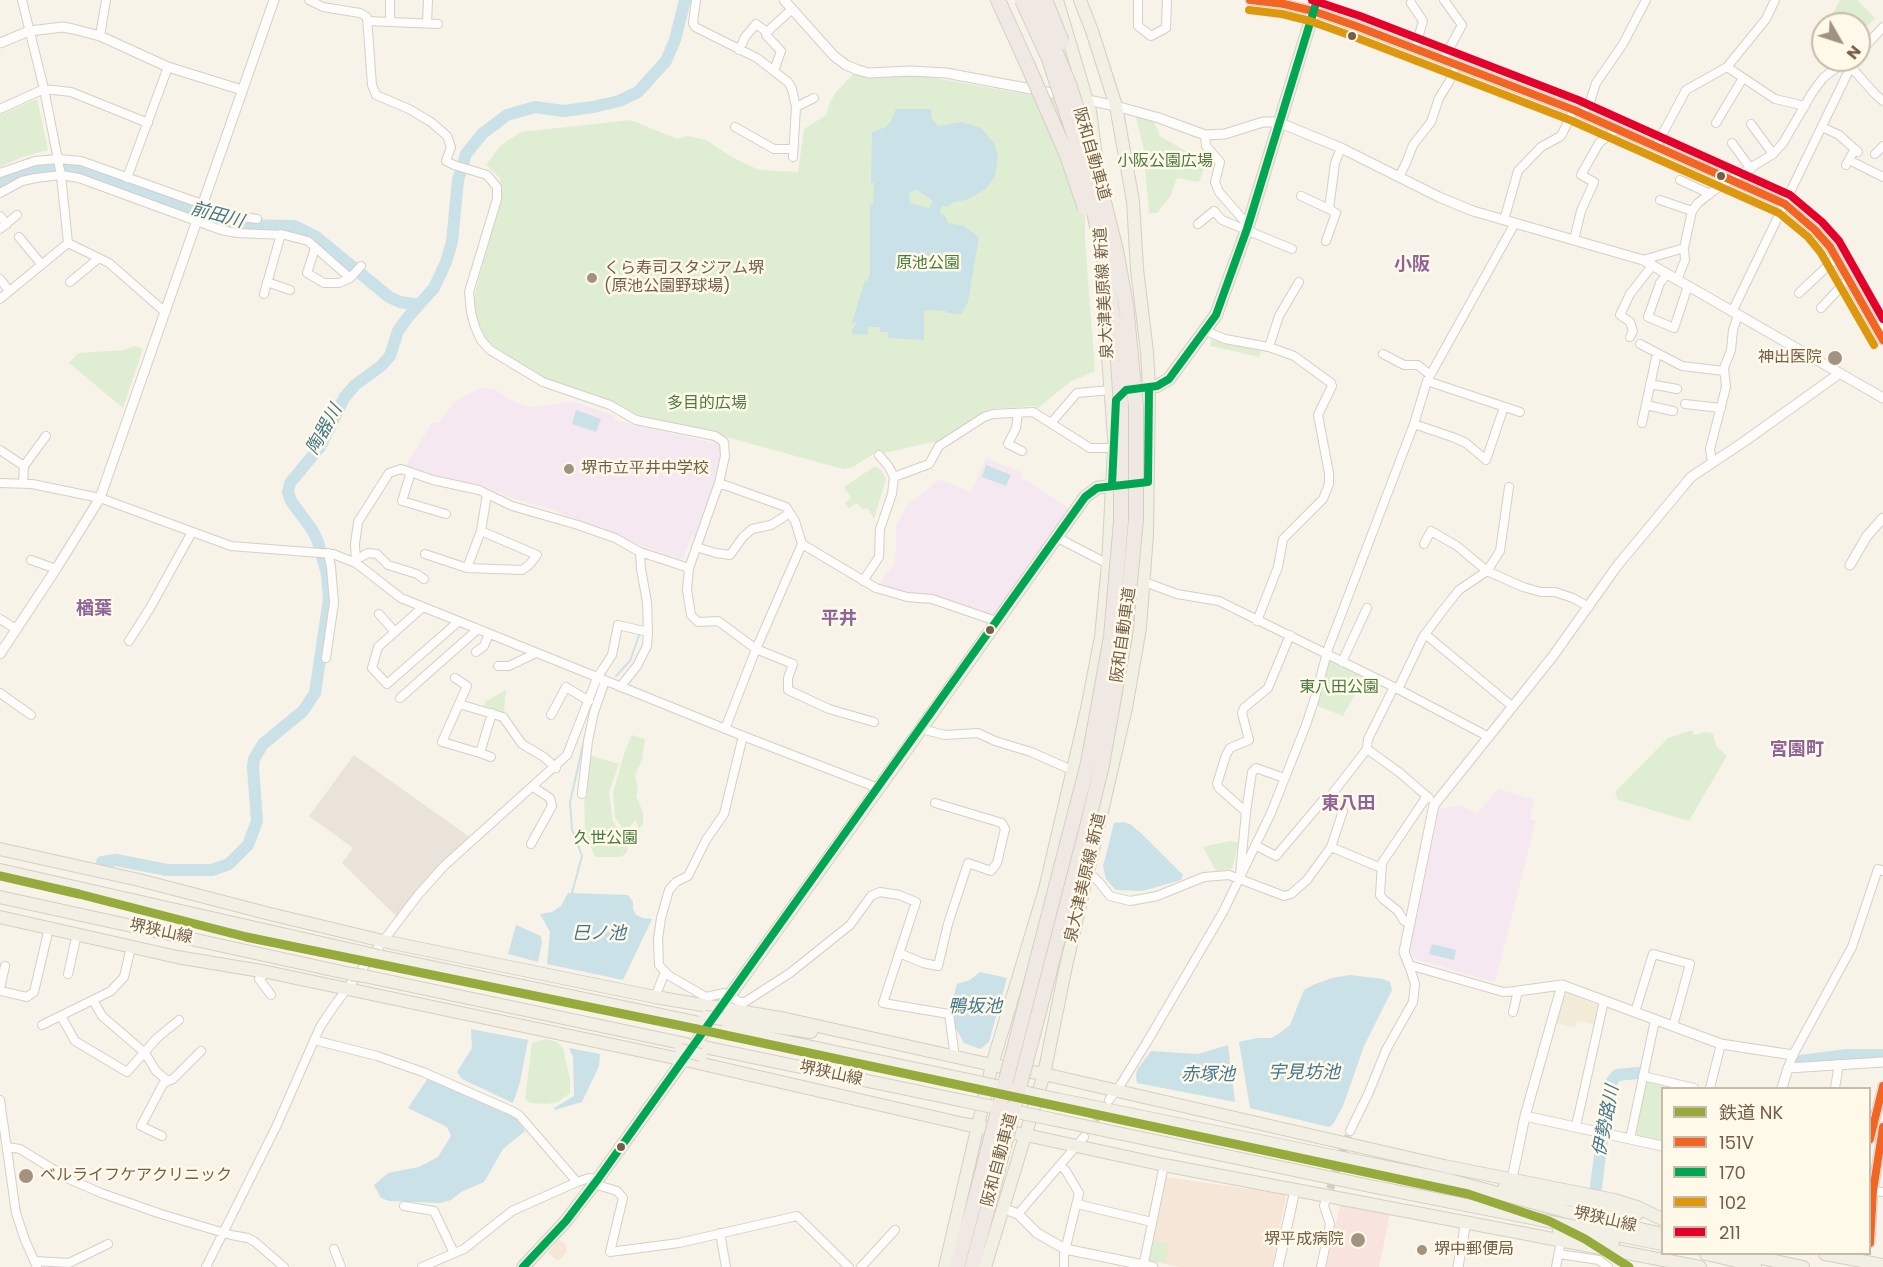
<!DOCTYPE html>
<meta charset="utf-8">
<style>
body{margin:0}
#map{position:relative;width:1883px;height:1267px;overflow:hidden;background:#f7f3e8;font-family:Poppins,"Noto Sans JP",sans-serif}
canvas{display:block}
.legend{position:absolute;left:1661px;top:1087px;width:210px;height:168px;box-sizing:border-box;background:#fff9e9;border:2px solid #c8bba9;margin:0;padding:8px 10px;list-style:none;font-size:18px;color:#755e48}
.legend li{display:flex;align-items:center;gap:12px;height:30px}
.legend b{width:30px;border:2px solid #c8bba9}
.north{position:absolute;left:1811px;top:12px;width:60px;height:60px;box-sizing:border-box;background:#fff9e9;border:2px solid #c8bba9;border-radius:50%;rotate:129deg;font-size:16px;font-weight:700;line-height:24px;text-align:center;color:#755e48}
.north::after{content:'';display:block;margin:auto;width:21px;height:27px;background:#a29280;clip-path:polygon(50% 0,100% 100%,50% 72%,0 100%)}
</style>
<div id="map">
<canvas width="1883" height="1267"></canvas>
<ul class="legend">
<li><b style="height:8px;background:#97ab3c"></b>鉄道 NK</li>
<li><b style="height:8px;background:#f26522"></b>151V</li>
<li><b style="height:8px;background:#00a651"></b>170</li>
<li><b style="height:8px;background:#dd980e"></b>102</li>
<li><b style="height:8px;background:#e4002b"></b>211</li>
</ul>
<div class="north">N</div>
</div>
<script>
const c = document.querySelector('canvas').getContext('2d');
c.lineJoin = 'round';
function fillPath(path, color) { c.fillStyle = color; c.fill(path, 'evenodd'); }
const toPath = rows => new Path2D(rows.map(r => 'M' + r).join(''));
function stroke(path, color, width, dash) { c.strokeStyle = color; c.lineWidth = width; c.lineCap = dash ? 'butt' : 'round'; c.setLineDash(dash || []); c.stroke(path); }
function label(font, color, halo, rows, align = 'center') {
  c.font = font + ' Poppins,"Noto Sans JP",sans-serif'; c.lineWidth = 5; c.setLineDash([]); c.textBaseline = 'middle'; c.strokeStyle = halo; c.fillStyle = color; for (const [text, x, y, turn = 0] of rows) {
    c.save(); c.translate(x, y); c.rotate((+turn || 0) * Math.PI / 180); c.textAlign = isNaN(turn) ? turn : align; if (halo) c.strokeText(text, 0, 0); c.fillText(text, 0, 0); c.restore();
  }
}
fillPath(toPath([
 [1567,993,1598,1005,1599,1008,1595,1025,1577,1021,1575,1028,1556,1023,1564,995]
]), '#f2ebd8');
fillPath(toPath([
 [1166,1177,1283,1194,1286,1197,1272,1267,1181,1267,1151,1261,1150,1249],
 [559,1239,566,1245,567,1252,558,1261,548,1253]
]), '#f5e6d8');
fillPath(toPath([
 [354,755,471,838,440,865,397,917,342,863,353,848,309,816]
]), '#e9e3d9');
fillPath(toPath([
 [480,388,496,390,511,400,529,407,573,402,615,415,614,420,720,445,723,450,718,474,695,535,691,537,683,558,681,559,637,544,614,533,544,507,518,500,481,485,434,475,406,465,432,423,439,422,457,400],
 [986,458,1023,473,1021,482,1027,480,1069,509,992,617,934,595,908,594,878,585,894,565,896,550,896,526,909,502,916,499,937,481,942,480,971,492],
 [1499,789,1534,800,1530,819,1536,821,1495,982,1415,959,1409,951,1439,809,1460,805,1477,814]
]), '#f5e8f1');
fillPath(toPath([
 [1340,1205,1390,1214,1379,1267,1326,1267]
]), '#f9e3de');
fillPath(toPath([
 [1840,0,1857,0,1875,18,1859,35,1859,24,1825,24,1827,17,1831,16],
 [854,73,869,77,909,75,929,77,1070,102,1085,197,1085,239,1095,371,1070,382,1038,408,1033,406,990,409,938,443,932,442,880,454,878,451,853,467,843,469,719,435,631,415,614,403,535,375,488,342,478,323,474,303,475,293,501,197,500,178,486,165,501,145,521,132,631,120,677,139,687,136,706,140,732,157,759,170,798,172,804,129,826,115,830,102,836,92],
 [37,99,48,150,22,157,0,167,0,115],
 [1135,114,1154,121,1160,136,1194,156,1204,169,1199,182,1177,178,1170,197,1157,213,1149,213,1143,145],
 [1213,339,1261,351,1259,357,1210,346,1211,340],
 [134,346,143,349,123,408,69,363,78,353,125,350],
 [875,466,882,471,886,479,874,519,867,508,862,509,857,503,849,508,845,503,851,498,844,487],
 [1331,661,1361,676,1354,696,1343,716,1315,705,1328,662],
 [506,690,504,712,484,706,486,700,489,700],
 [1692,730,1694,735,1704,732,1713,733,1716,746,1727,756,1689,821,1618,800,1615,792,1668,738],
 [632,735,645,739,642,760,635,775,638,790,636,796,643,812,643,824,639,829,636,820,629,827,622,828,615,817,613,792,625,751],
 [589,755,619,764,609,792,613,821,628,845,627,852,621,857,595,857,585,831,584,793],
 [1230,841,1239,842,1232,869,1216,871,1203,847],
 [546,1039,557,1042,563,1048,570,1079,570,1093,558,1102,547,1104,530,1103,525,1099,532,1043],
 [1648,1080,1680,1088,1662,1088,1662,1142,1636,1136,1634,1134,1645,1082],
 [1152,1240,1169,1243,1165,1263,1151,1261,1148,1257]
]), '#dfeed2');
fillPath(toPath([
 [896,109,931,109,932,119,938,126,962,122,981,128,994,143,998,156,995,176,986,189,966,200,953,202,948,207,942,206,940,210,940,213,945,216,948,223,964,226,979,237,968,302,961,314,946,313,946,311,926,310,924,312,924,340,888,338,888,332,880,332,879,327,868,327,868,335,852,334,852,330,856,323,854,322,851,326,865,280,868,281,870,272,870,205,873,204,874,183,871,183,872,132,886,127,891,121],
 [917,190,933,201,929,208,910,203,909,195,911,192],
 [576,410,601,419,596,432,572,424],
 [986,465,1011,475,1006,486,982,477],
 [1123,822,1130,824,1143,835,1183,875,1181,880,1142,891,1116,890,1106,879,1103,866,1114,823],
 [568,893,628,895,633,902,633,909,636,915,643,918,652,919,623,980,547,964,550,932,540,914,552,912,561,906],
 [516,925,541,936,542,942,538,962,508,954],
 [1432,944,1456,950,1454,960,1429,954],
 [980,972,1007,978,989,1042,980,1049,964,1043,955,1027,950,1008,957,984,970,980],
 [1350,975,1383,979,1390,982,1392,990,1364,1046,1343,1106,1333,1124,1329,1127,1250,1108,1239,1042,1257,1038,1271,1038,1280,1033,1290,1025,1304,990,1313,985,1332,978],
 [471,1029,528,1040,520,1082,513,1103,462,1079,457,1072,472,1048],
 [1228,1045,1235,1102,1137,1083,1136,1077,1137,1070,1151,1051,1198,1054],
 [569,1048,600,1054,599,1066,582,1102,555,1110,554,1108,574,1096,573,1057],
 [428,1078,515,1117,525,1131,503,1149,484,1182,461,1192,451,1200,440,1203,389,1201,381,1198,374,1185,388,1173,419,1167,438,1157,451,1136,447,1127,408,1108]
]), '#cae1e7');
stroke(toPath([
 [616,676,630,661,639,635],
 [572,893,582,856,572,829,570,802,587,727]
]), '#cae1e7', 2);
stroke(toPath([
 [0,185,10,178,30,171,46,168,67,168,86,172,193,210,239,225,295,226,315,236,389,297,400,302,419,305],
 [102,862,116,860,167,870,212,870,229,864,248,845,257,821,253,767,254,759,263,744,303,711,315,693,329,599,327,574,318,542,313,531,291,501,288,492,290,483,320,447,344,398,355,385,381,366,390,356,398,331,408,317,434,288,446,262,452,242,458,180,466,154,482,134,507,115,535,107,563,111,593,107,619,101,638,92,666,61,675,40,685,0],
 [1800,1061,1847,1055,1882,1055],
 [1596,1187,1606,1108,1612,1081,1617,1075,1638,1073]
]), '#cae1e7', 12);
stroke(toPath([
 [1088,1130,1105,1106],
 [1326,1200,1350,1131]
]), '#d6cec0', 8, [8, 4]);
const minor = toPath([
 [22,0,44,89,61,175,68,243],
 [309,0,323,7,360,13,367,17,372,85,376,95,409,109,431,122,447,136,451,147,446,161,454,165,487,175,497,187,497,199,469,292,471,312,475,327,481,340,490,350,543,382,610,405,636,420,715,436,724,442,725,456,719,483,689,568,687,590,691,615,698,622,718,621,756,649,793,664,788,678,788,690,829,709,874,722],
 [696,0,693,23,695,27,757,58,788,82,792,89,796,107,793,157],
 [1138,0,1138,26,1151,36,1166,28,1167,0],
 [1411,3,1423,21,1415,49],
 [367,21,438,24],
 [390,22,390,0],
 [427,23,428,0],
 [100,36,106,0],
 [739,50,745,37,756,24,767,32],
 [1859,53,1883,27],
 [1443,60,1462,25,1444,0],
 [1727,67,1775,99,1805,106],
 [1851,67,1875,94,1883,101],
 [774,71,781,51,766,35,767,32,792,9],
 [796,107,814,98],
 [0,109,44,89,71,92,148,123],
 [1582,113,1590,102,1596,83,1623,44,1646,0],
 [1716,123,1743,78],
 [1751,124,1773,154],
 [735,127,774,149,793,149],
 [1822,127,1839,135,1858,152],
 [1205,135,1206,146,1220,162,1215,182,1219,192,1248,225],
 [1732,143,1751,169],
 [1656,146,1686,90,1727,67,1766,19,1775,0],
 [1875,154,1883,146],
 [1849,160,1883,177],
 [1846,165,1855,149],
 [0,173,35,161,58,159,81,161,202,204,223,214,257,219],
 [1399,177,1406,163,1413,145,1431,122,1439,98,1449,82,1457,65],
 [127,178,168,67],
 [1680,180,1710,194],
 [0,193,22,181,36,178,61,175,79,178,221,230,237,233,285,235,308,241,350,278],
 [1301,196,1329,209],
 [1660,200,1692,211],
 [0,216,7,224],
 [1504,220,1518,171,1541,147,1561,136,1574,110],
 [1198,224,1214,211,1222,220,1292,249],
 [0,229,17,215],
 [19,237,42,265],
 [1574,240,1581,211,1594,182,1581,175,1599,143,1617,129],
 [1326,241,1336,213,1329,209,1335,163,1341,148],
 [315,248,307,273,324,283,339,283,350,278,361,266],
 [1643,260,1684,248,1692,211,1698,203,1713,191,1773,154,1783,143,1812,93,1823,78,1846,60],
 [1667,274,1660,283,1648,317,1674,328,1688,286],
 [0,279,9,291],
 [1677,280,1685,260,1684,248],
 [70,282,99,258],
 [267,282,290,290],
 [1799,293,1835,259],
 [264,294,281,234],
 [0,299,68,243,109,263,165,312],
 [1821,308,1848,279],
 [1732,312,1854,60],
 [1206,331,1225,339,1269,347,1294,356,1331,383,1332,386,1318,415,1329,473,1329,484,1323,499,1283,539,1278,567,1257,621],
 [1878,331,1883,321],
 [1630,337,1633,331,1630,322,1620,315,1630,294,1652,266],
 [1640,344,1682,366,1724,371],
 [1269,347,1279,316,1299,282],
 [1383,354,1404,365,1418,365,1430,375],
 [1427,381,1520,412],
 [1650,384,1677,389],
 [1685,404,1721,408],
 [1646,405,1673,411],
 [1018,413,1016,428,1008,444,1022,451],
 [1051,423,1077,393,1111,390],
 [1642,423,1657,353],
 [1414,424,1455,438,1466,443,1486,460,1504,407],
 [0,450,24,466,23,483],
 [1712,462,1710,449,1726,387,1724,368,1731,350,1733,330,1738,315],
 [24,466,46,436],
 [411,472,402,501,446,514],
 [894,477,929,464,939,446,984,417,993,414,1033,412,1090,448,1114,448],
 [0,483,32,484,100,498,231,546,333,554,356,563,401,598,743,736,878,788],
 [719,483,786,507,795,521,802,544],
 [1056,537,1110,565],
 [1424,544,1431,531,1457,546,1487,571,1523,587,1541,592,1555,592,1573,598,1589,607],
 [696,547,716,553,730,555,743,537,752,529,771,525,790,513],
 [425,554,467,568,522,570,529,565,537,555,481,531],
 [356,557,361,557,368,553,377,554,388,565,417,574,424,579],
 [31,560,56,569],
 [356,563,355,544,358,522,389,473,401,469,433,480,479,490,512,506,578,525,615,538,640,552,689,568],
 [467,568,481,531,487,494],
 [863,581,879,557,880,529,892,494,894,477,889,467,879,455],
 [1142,581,1177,594,1219,601,1394,687,1489,737],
 [423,607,378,647,372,668,387,684,458,622],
 [379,614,395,632],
 [0,619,16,629],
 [1425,634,1513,707],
 [129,641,150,608,192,532],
 [476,652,484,646,489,634],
 [326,658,334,603,331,567,328,553],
 [1342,662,1367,608],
 [498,666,509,666,536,653],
 [455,678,467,686,442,742,480,753,492,713],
 [620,687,637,666,647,646,648,632,647,602,641,569,640,552],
 [1398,689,1423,637,1443,610,1459,590,1487,571,1500,551,1509,487],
 [0,693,31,715],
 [400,698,478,629],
 [459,704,503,717,522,744,544,757,556,768],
 [551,715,566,687,589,701],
 [725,729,756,649,802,544,876,588,907,597,932,599,996,621],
 [921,729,945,735,978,733,995,741,1031,752,1074,771],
 [743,736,724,814,706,840,688,876,676,882,669,890,661,918,658,939,659,965,668,975,706,997,724,993,740,1002,745,1002,790,973,850,925,871,896,880,892,899,895,916,902,883,1003,949,1014,955,1057],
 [1367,749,1400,773,1429,798],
 [480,753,491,757],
 [582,794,588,741,594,712,605,681],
 [1246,812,1252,772,1256,768,1284,778],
 [531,844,552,806,550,798,533,787],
 [1255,845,1276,856,1325,798,1329,798,1367,749,1368,739,1394,687],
 [1331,847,1381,868],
 [1087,871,1099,882,1110,896,1130,901,1157,896,1204,877,1229,875,1284,896,1291,894,1307,880,1331,847,1343,811,1329,798],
 [1240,875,1246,812,1219,788,1217,784,1226,755,1230,748,1249,740,1242,713,1244,708,1268,688,1290,635],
 [1410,923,1404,921,1398,911,1383,899,1380,895,1382,863,1427,796],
 [899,953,923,963,938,966,948,924,968,863,991,871,997,863,1005,829,1002,823,935,803],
 [1409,965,1503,992,1518,991,1513,1012],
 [267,972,259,979,271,995],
 [68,974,77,934],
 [0,989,5,966],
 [0,991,27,997,34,992,49,928],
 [655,997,665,972],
 [93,1000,102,1016,145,1053,156,1071,168,1081,173,1079,201,1051],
 [1635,1012,1653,954,1690,964,1673,1026],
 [61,1016,75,1041,127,1072,157,1038,179,1020],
 [42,1025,111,991,124,977,131,947],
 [314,1040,377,1056,423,1072,512,1111,519,1115,577,1182],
 [1788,1068,1793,1055,1852,947,1878,869,1883,871],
 [1643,1076,1694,1088],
 [1710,1088,1721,1044],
 [1835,1088,1839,1064],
 [0,1100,16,1213,25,1240,37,1267],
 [1109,1100,1121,1084,1147,1042,1223,912,1271,813,1306,725,1314,701,1328,649,1414,424,1427,381,1515,223],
 [1576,1126,1604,1001],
 [1350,1131,1369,1092,1386,1050,1413,1002,1415,984,1409,965],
 [162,1136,141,1126,163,1084,168,1081],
 [1630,1139,1655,1020],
 [8,1147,20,1149,69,1179,101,1193,161,1214,231,1235,248,1238,255,1242,284,1267],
 [1060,1165,1066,1171,1079,1193,1064,1255,1064,1267],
 [594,1184,617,1191,623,1198,610,1252,679,1243,797,1216,849,1267],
 [1873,1191,1883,1192],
 [1077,1204,1152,1222],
 [404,1206,434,1211,454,1253],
 [1018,1214,1084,1137],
 [720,1233,726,1267],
 [334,1249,341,1267],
 [1559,1254,1599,1260,1608,1267],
 [35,1261,69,1263,108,1244],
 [206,1267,276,1127,320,1027,334,1006,418,895,444,866,567,755,597,678,612,655,618,625,648,632],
 [422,1267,464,1249,512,1211,577,1182,589,1178,598,1179],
 [861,1267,895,1230],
 [1143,1267,1164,1165],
 [1321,1267,1330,1224,1324,1206,1325,1202],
 [1556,1267,1561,1241]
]);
const tertiary = toPath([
 [784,0,834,56,846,65,858,70,869,73,911,71,946,73,1063,95],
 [1250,0,1284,4,1313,11,1356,26,1574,110,1785,204,1815,230,1830,247,1883,340],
 [0,43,29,31,63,27,73,29,100,36,168,67,242,90],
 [1083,99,1116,106,1159,118,1205,135,1225,134,1263,122,1278,122,1341,148,1439,197,1473,211,1643,260,1883,398],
 [1850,565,1867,536,1883,518],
 [0,654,56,569,100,498,274,0],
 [1409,965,1404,952,1434,805,1553,656,1617,566,1691,477,1745,441,1840,373],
 [1518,991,1562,985,1721,1044,1793,1055],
 [1782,1088,1788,1068,1883,1062],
 [1525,1116,1662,1146],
 [1870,1139,1883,1086],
 [1512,1179,1525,1116,1562,985],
 [1002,1208,1018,1214,1037,1233,1065,1249,1153,1267],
 [1870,1243,1873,1191,1883,1127],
 [1278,1267,1295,1190],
 [1458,1267,1466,1221]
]);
const primary = toPath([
 [1057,0,1090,111,1096,157],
 [1102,273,1114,438],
 [1116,401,1121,393,1126,390,1157,386,1169,379,1216,315,1247,229,1317,0],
 [0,849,139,880,270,914,383,941,655,997,786,1019,992,1065,1044,1074,1444,1166,1614,1200,1637,1207,1662,1219],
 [0,870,366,953],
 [0,897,351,974],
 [0,917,177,957,267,972,694,1062,964,1124,1026,1135,1164,1165,1700,1267],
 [379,956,700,1023],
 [364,976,686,1044],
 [723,1019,811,1032],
 [717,1027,969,1080],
 [704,1047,964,1101],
 [1056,1099,1449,1180,1568,1212,1662,1234],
 [1051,1119,1370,1186,1662,1244],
 [1504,1188,1547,1195,1637,1214],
 [1559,1231,1613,1243],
 [1706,1254,1755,1265],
 [1743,1254,1803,1267],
 [1825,1254,1883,1265],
 [523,1267,566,1221,598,1179,921,729,1085,497,1097,488,1120,484],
 [945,1267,992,1065,1045,889,1087,709,1101,637,1108,564,1115,430],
 [985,1267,1044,1074,1066,966,1126,708,1140,628,1147,534,1149,387,1147,352,1137,269,1133,201,1116,106,1092,31,1080,0]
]);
const motorway = toPath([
 [998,0,1028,66],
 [957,1267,975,1200],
 [972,1267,989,1204]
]);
stroke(minor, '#d5cfc6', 10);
stroke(tertiary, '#d5cfc6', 11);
stroke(primary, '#d5cec5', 14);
stroke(motorway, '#d5cec5', 16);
stroke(minor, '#fefdfc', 8);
stroke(tertiary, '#fefdfc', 9);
stroke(primary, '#f2efe4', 12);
stroke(motorway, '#f0e9e3', 14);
const primaryBridge = toPath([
 [366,953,379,956],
 [351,974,364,976],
 [705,1017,723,1019],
 [681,1050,701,1055],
 [969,1080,1056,1099],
 [964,1101,1051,1119]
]);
const motorwayBridge = toPath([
 [1045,0,1062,42],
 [1028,66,1066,153,1085,208],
 [975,1200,1088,763,1111,637,1121,521,1121,405,1117,348,1106,267,1087,180,1073,132,1049,59,1022,0],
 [989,1204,1086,831,1102,765,1125,635,1136,519,1136,407,1126,305,1116,250,1094,162,1069,84,1034,0]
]);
stroke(primaryBridge, '#d5cec5', 14, []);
stroke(motorwayBridge, '#d5cec5', 16, []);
stroke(primaryBridge, '#f2efe4', 12);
stroke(motorwayBridge, '#f0e9e3', 14);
stroke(toPath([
 [1250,0,1284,4,1313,11,1356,26,1574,110,1785,204,1815,230,1830,247,1883,340],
 [1870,1139,1883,1086],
 [1870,1243,1873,1191,1883,1127]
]), '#f26522', 8);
stroke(toPath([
 [1112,485,1116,400,1126,390,1157,386,1169,379,1216,315,1247,229,1317,0],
 [523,1267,566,1221,598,1179,1085,497,1097,488,1148,482,1149,387]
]), '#00a651', 8);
stroke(toPath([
 [1249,10,1282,14,1310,21,1352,36,1570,120,1779,213,1808,237,1821,253,1874,345]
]), '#dd980e', 8);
stroke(toPath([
 [1312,0,1360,16,1578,100,1790,195,1822,222,1839,241,1883,319]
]), '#e4002b', 8);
stroke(toPath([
 [0,876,79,894,246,937,697,1029,1468,1194,1549,1221,1585,1239,1629,1267]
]), '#97ab3c', 9);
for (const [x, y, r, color] of [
 [1352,36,5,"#755e48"],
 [1721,176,5,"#755e48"],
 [592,278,6,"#a29280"],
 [1835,358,8,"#a29280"],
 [569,469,6,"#a29280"],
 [990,630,5,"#755e48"],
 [621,1147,5,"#755e48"],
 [26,1176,8,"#a29280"],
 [1358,1240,8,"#a29280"],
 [1422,1250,6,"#a29280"]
]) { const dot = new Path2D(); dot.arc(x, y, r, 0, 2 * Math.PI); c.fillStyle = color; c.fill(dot); stroke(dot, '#fff9e9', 2); }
label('16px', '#755e48', '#fff9e9', [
 ["阪和自動車道",1091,154,74],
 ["泉大津美原線 新道",1105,293,-93],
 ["阪和自動車道",1124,635,-82],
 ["泉大津美原線 新道",1086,878,-77],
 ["堺狭山線",161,932,12],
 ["堺狭山線",831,1074,12],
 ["阪和自動車道",1000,1160,-75],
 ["堺狭山線",1605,1220,13]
]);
label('16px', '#497b40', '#fff9e9', [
 ["小阪公園広場",1165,162],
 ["原池公園",928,264],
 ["多目的広場",707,404],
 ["東八田公園",1339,688],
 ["久世公園",606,839]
]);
label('16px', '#755e48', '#fff9e9', [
 ["くら寿司スタジアム堺",604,269],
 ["(原池公園野球場)",604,287],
 ["神出医院",1822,358,"right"],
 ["堺市立平井中学校",581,469],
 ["ベルライフケアクリニック",40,1176],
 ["堺平成病院",1344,1240,"right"],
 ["堺中郵便局",1434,1250]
], 'left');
label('italic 18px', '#447890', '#fff9e9', [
 ["前田川",217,216,15],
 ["陶器川",325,430,-61],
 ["巳ノ池",599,934],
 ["鴨坂池",975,1007],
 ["宇見坊池",1304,1073],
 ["赤塚池",1208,1075],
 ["伊勢路川",1607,1121,-79]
]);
label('bold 18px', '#8e6398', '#fff9e9', [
 ["小阪",1412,265],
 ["楢葉",94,609],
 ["平井",839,619],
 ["宮園町",1797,750],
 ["東八田",1348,804]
]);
</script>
